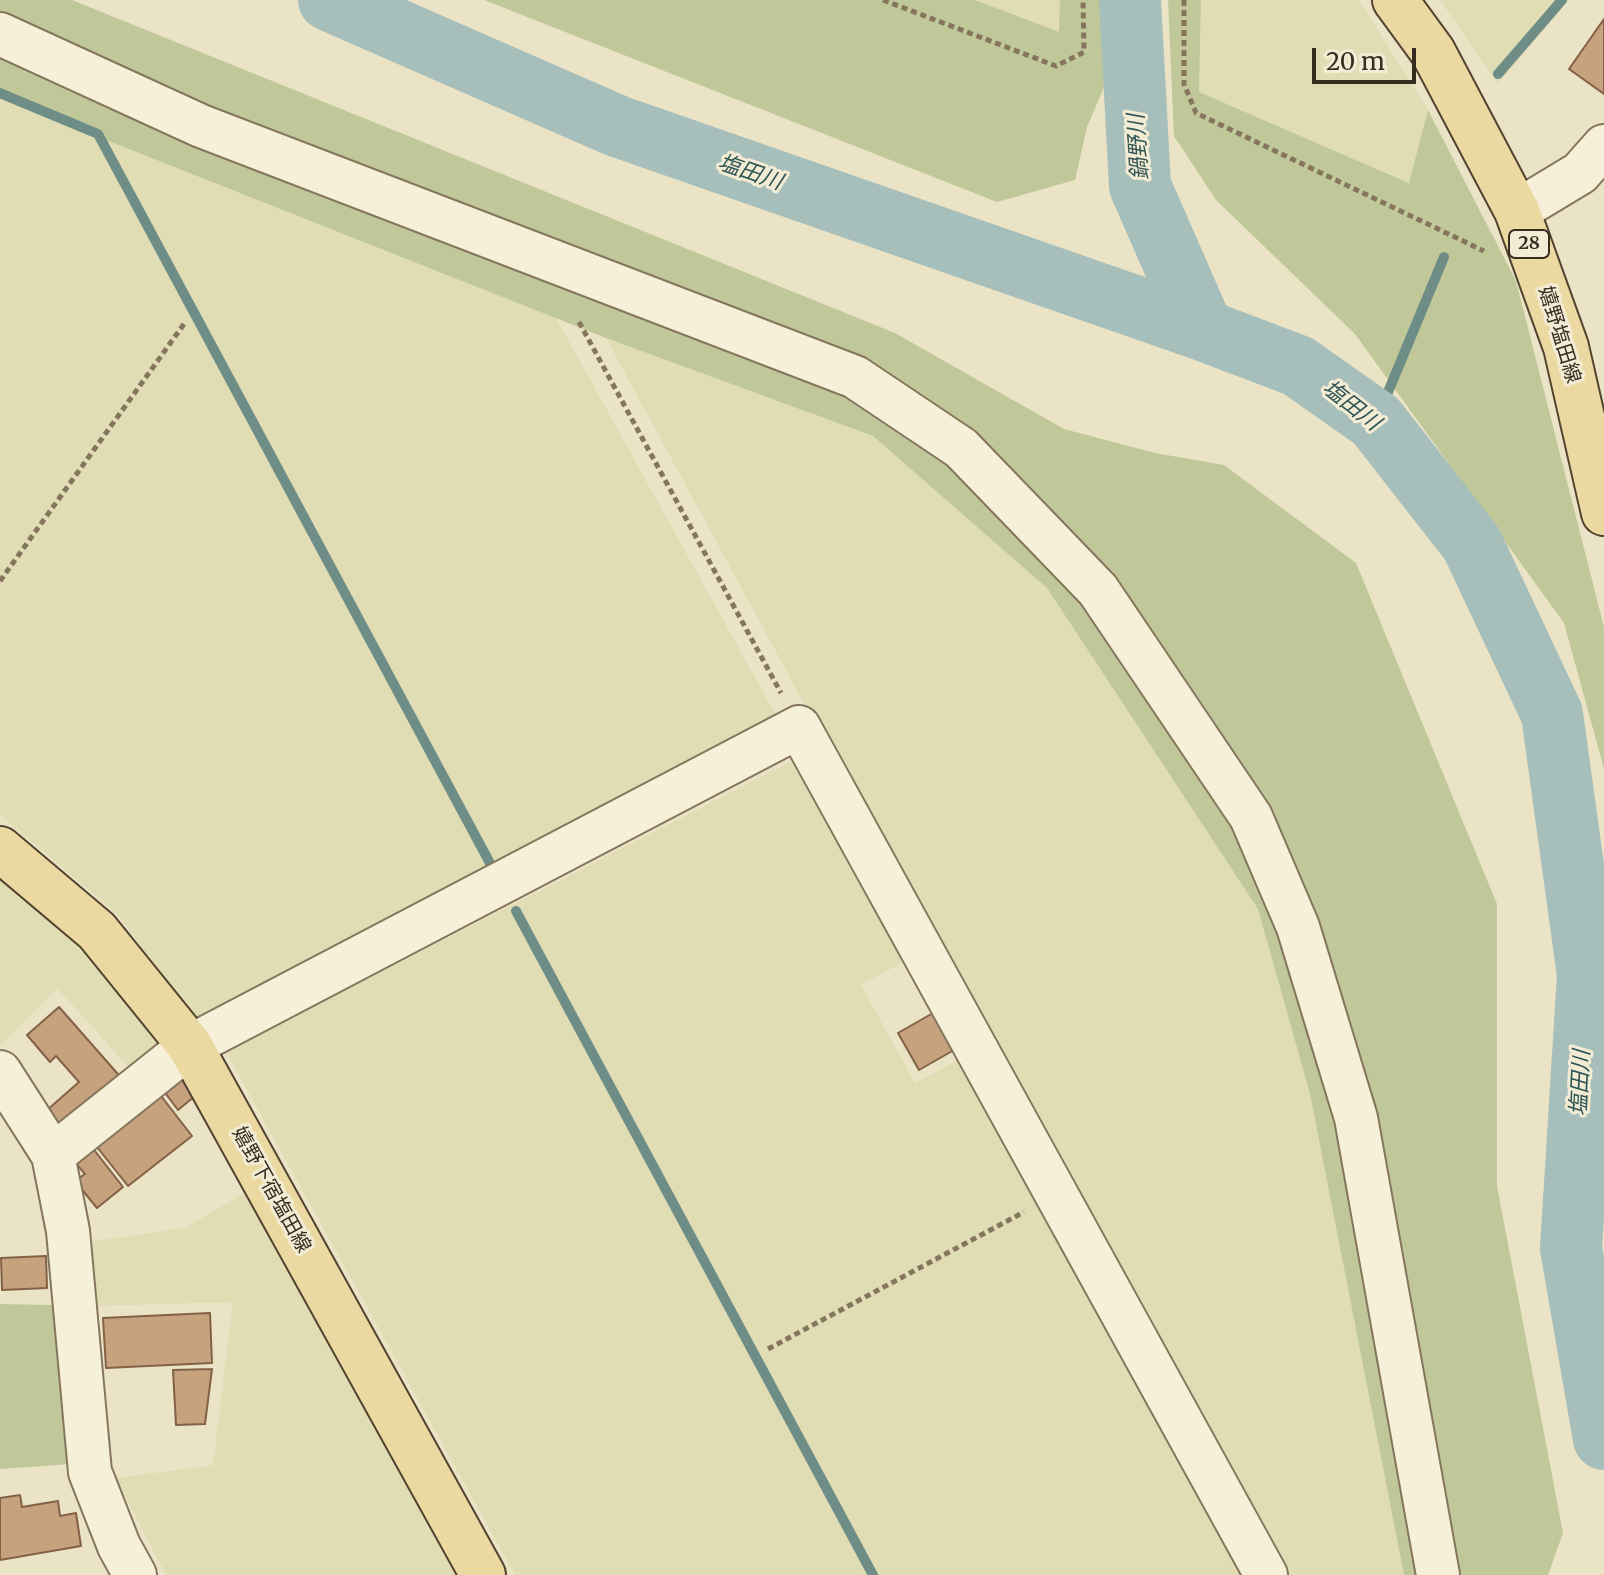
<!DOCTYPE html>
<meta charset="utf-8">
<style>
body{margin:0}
#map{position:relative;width:1604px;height:1575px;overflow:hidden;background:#ebe3c6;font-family:Merriweather,serif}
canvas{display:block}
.scale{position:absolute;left:1312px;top:48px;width:104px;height:36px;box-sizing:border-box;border:4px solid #362c20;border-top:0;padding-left:10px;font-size:24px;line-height:28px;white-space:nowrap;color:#362c20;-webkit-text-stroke:6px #f3ecd5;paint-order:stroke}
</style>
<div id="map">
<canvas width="1604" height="1575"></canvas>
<div class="scale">20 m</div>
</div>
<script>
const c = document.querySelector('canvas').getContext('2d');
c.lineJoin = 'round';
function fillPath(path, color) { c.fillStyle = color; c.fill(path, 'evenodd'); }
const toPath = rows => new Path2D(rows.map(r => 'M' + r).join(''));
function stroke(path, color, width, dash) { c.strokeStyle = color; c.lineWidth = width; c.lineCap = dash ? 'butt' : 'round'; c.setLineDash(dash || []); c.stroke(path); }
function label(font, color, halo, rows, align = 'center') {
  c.font = font + ' Merriweather,"Noto Sans JP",serif'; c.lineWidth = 6; c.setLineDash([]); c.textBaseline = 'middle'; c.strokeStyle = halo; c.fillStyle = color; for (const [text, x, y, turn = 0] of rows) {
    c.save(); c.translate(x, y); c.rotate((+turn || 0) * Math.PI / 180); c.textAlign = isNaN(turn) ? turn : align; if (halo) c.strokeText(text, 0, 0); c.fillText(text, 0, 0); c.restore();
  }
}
fillPath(toPath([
 [975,0,1060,0,1060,33],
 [1201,0,1359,0,1428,110,1410,183,1199,92],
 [1440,0,1569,0,1498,84],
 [0,98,556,318,778,719,198,1022,116,913,0,815],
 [606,338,873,436,1047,588,1258,909,1310,1094,1404,1575,1276,1575],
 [792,761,903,962,861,985,915,1083,957,1061,1240,1575,515,1575,226,1052],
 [0,875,86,945,168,1042,135,1074,57,988,0,1047],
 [249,1190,456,1575,166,1575,116,1478,213,1465,233,1302,97,1306,89,1242,185,1228]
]), '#e0dcb4');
fillPath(toPath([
 [0,0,72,0,895,333,1064,429,1155,453,1224,465,1356,563,1497,904,1497,1186,1563,1533,1548,1575,1404,1575,1310,1094,1258,909,1047,588,873,436,606,338,0,98],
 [484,0,975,0,1059,32,1060,0,1108,0,1108,78,1087,127,1075,180,997,202],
 [1168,0,1201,0,1199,92,1409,183,1428,110,1516,281,1604,627,1604,769,1564,623,1355,334,1216,200,1174,136],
 [0,1304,53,1305,71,1464,0,1469]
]), '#c0c89a');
stroke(toPath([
 [1498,74,1562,0],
 [0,93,98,134,491,865],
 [1376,421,1444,257],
 [516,911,873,1575]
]), '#6e8d87', 10);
stroke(toPath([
 [329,0,617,126,1203,330,1298,366,1376,421,1472,544,1552,714,1588,975,1571,1248,1604,1439],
 [1130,0,1140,186,1203,330]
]), '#a7bfba', 62);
const building = toPath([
 [1604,19,1604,94,1569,69,1604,19],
 [59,1007,124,1081,65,1133,46,1111,79,1082,56,1056,50,1062,27,1035,59,1007],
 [933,1013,954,1050,919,1070,898,1033,933,1013],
 [174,1069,195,1096,178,1110,157,1082,174,1069],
 [158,1092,192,1136,128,1186,93,1142,158,1092],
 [91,1146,123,1187,97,1208,75,1181,85,1174,73,1160,91,1146],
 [46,1256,47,1288,2,1290,1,1258,46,1256],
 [210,1313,212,1363,106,1368,103,1318,210,1313],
 [212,1369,205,1424,176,1425,173,1370,212,1369],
 [20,1495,22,1507,58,1501,60,1516,76,1513,81,1546,0,1560,0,1498,20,1495]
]);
fillPath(building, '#c6a27f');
stroke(building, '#826145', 2);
const minor = toPath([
 [0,34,201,126,855,377,961,448,1098,590,1251,817,1298,927,1356,1118,1438,1575],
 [1517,211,1580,173,1604,146],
 [0,1072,53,1155,68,1231,90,1472,119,1546,135,1575],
 [53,1155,190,1046,799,727,1266,1575]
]);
const major = toPath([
 [1395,0,1433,52,1517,211,1566,347,1604,513],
 [0,849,97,931,190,1046,483,1575]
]);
stroke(minor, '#85755d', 46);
stroke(major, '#534331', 48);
stroke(toPath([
 [883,0,1056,66,1084,52,1083,0],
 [1184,0,1184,84,1196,113,1484,251],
 [579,322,781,693],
 [0,581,184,324],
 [768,1349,1024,1212]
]), '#85755d', 5, [6, 4]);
stroke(minor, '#f6f0d9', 42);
stroke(major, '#ebd9a1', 44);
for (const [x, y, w] of [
 [1529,244,40]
]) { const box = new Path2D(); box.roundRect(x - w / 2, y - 14, w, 28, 6); c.fillStyle = '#f3ecd5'; c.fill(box); stroke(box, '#362c20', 2); }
label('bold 18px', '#362c20', null, [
 ["28",1529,244]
]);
label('20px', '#362c20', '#f3ecd5', [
 ["嬉野塩田線",1559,335,73],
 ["嬉野下宿塩田線",271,1190,61]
]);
label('italic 22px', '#305555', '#f3ecd5', [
 ["鍋野川",1139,147,-94],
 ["塩田川",750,173,19],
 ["塩田川",1351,406,38],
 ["塩田川",1581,1083,-87]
]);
</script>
